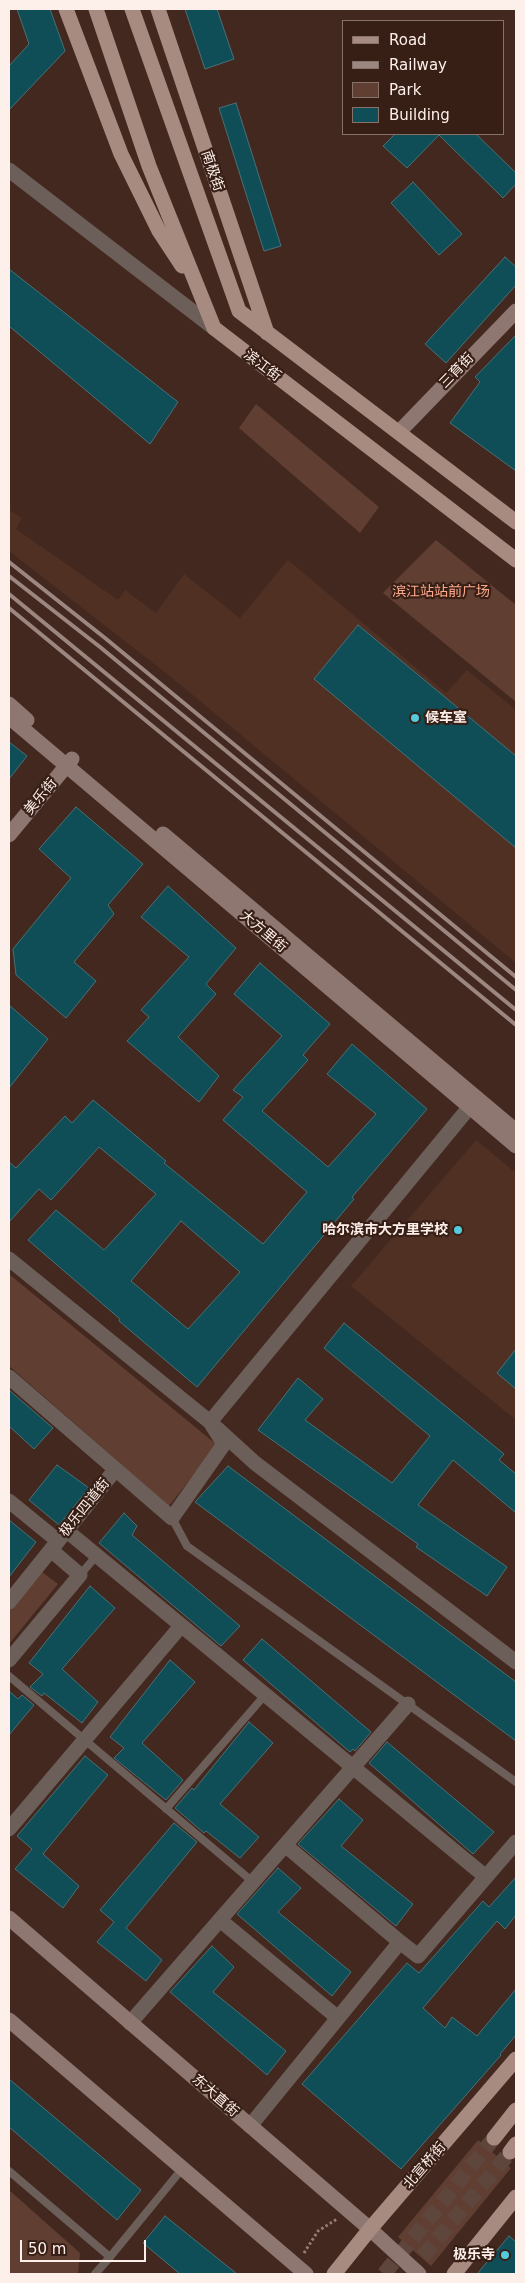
<!DOCTYPE html>
<meta charset="utf-8">
<style>
body{margin:0}
#map{position:relative;width:525px;height:2283px;overflow:hidden;background:#43281f;font-family:"DejaVu Sans",sans-serif}
canvas{display:block}
.frame{position:absolute;inset:0;border:10px solid #fdefea;pointer-events:none}
.legend{position:absolute;left:342px;top:20px;width:162px;height:115px;box-sizing:border-box;background:#381f15;border:1px solid #87726a;margin:0;padding:6px 9px;list-style:none;font-size:15px;color:#fdefea}
.legend li{display:flex;align-items:center;gap:10px;height:25px}
.legend b{width:25px;border:1px solid #87726a}
.scale{position:absolute;left:20px;top:2240px;width:126px;height:22px;box-sizing:border-box;border:2px solid #fdefea;border-top:0;padding-left:6px;font-size:15px;line-height:18px;white-space:nowrap;color:#fdefea;-webkit-text-stroke:4px #381f15;paint-order:stroke}
</style>
<div id="map">
<canvas width="525" height="2283"></canvas>
<div class="frame"></div>
<ul class="legend">
<li><b style="height:6px;background:#a78b81"></b>Road</li>
<li><b style="height:6px;background:#9c8780"></b>Railway</li>
<li><b style="height:14px;background:#603e32"></b>Park</li>
<li><b style="height:14px;background:#0f4e57"></b>Building</li>
</ul>
<div class="scale">50 m</div>
</div>
<script>
const c = document.querySelector('canvas').getContext('2d');
c.lineJoin = 'round';
function fillPath(path, color) { c.fillStyle = color; c.fill(path, 'evenodd'); }
const toPath = rows => new Path2D(rows.map(r => 'M' + r).join(''));
function stroke(path, color, width, dash) { c.strokeStyle = color; c.lineWidth = width; c.lineCap = dash ? 'butt' : 'round'; c.setLineDash(dash || []); c.stroke(path); }
function label(font, color, halo, rows, align = 'center') {
  c.font = font + ' "DejaVu Sans","Noto Sans SC",sans-serif'; c.lineWidth = 4.5; c.setLineDash([]); c.textBaseline = 'middle'; c.strokeStyle = halo; c.fillStyle = color; for (const [text, x, y, turn = 0] of rows) {
    c.save(); c.translate(x, y); c.rotate((+turn || 0) * Math.PI / 180); c.textAlign = isNaN(turn) ? turn : align; if (halo) c.strokeText(text, 0, 0); c.fillText(text, 0, 0); c.restore();
  }
}
fillPath(toPath([
 [9,510,22,518,16,529,118,600,125,590,156,613,184,574,240,618,288,560,446,693,467,670,516,710,516,963,171,677,9,551],
 [476,1140,516,1173,516,1420,351,1286]
]), '#513024');
fillPath(toPath([
 [256,404,379,507,360,533,239,428],
 [436,540,516,605,516,702,383,593],
 [9,1274,217,1445,169,1506,9,1366],
 [42,1572,58,1584,9,1644,9,1611],
 [478,2140,511,2168,431,2266,398,2237],
 [9,2190,80,2253,78,2274,9,2274]
]), '#603e32');
const building = toPath([
 [17,9,50,9,65,51,9,110,9,66,29,44,17,9],
 [185,9,217,9,234,59,205,69,185,9],
 [236,103,281,246,264,251,219,108,236,103],
 [395,134,476,134,516,173,516,184,503,198,439,135,407,168,383,146,395,134],
 [413,182,462,234,439,255,391,203,413,182],
 [505,257,516,267,516,285,446,363,425,344,505,257],
 [9,269,178,402,150,444,9,326,9,269],
 [516,335,516,471,450,423,480,382,475,377,516,335],
 [358,625,516,756,516,848,314,679,358,625],
 [9,742,27,756,9,779,9,742],
 [76,807,143,864,108,905,114,914,74,962,96,981,66,1018,16,975,13,949,71,878,39,849,76,807],
 [168,886,236,948,206,984,216,994,178,1037,219,1076,199,1102,127,1041,149,1017,141,1010,189,957,141,917,168,886],
 [260,963,330,1024,303,1055,308,1060,262,1111,328,1167,376,1114,327,1074,352,1044,427,1109,352,1197,354,1199,197,1387,119,1321,120,1319,28,1240,56,1210,104,1250,156,1194,99,1147,51,1200,39,1189,9,1222,9,1162,16,1168,65,1116,72,1123,93,1100,166,1161,164,1163,263,1244,307,1192,223,1120,243,1097,233,1090,282,1036,234,994,260,963],
 [181,1221,240,1272,188,1329,131,1281,181,1221],
 [9,1005,48,1039,9,1088,9,1005],
 [344,1323,504,1454,499,1460,516,1474,516,1513,453,1460,418,1505,507,1567,487,1596,416,1547,418,1544,258,1430,298,1378,323,1399,305,1420,392,1483,430,1436,324,1348,344,1323],
 [516,1349,516,1389,497,1373,516,1349],
 [9,1390,53,1428,34,1449,9,1426,9,1390],
 [57,1465,89,1488,59,1525,29,1500,57,1465],
 [228,1466,516,1682,516,1741,195,1502,228,1466],
 [124,1513,137,1526,132,1535,240,1626,221,1646,99,1543,124,1513],
 [9,1520,36,1542,9,1577,9,1520],
 [90,1586,115,1608,62,1669,98,1702,82,1723,44,1693,42,1696,30,1687,43,1674,29,1663,90,1586],
 [262,1639,371,1732,355,1751,353,1749,350,1752,243,1660,262,1639],
 [170,1660,195,1682,142,1743,183,1780,166,1800,114,1758,124,1748,110,1737,170,1660],
 [9,1691,18,1699,22,1695,34,1705,9,1735,9,1691],
 [249,1722,273,1743,220,1804,259,1837,240,1858,206,1831,204,1833,175,1808,192,1788,194,1790,249,1722],
 [387,1742,494,1832,473,1854,369,1763,387,1742],
 [85,1756,108,1775,43,1854,79,1886,63,1908,15,1869,32,1849,17,1836,85,1756],
 [339,1799,363,1820,341,1846,413,1904,396,1926,298,1844,339,1799],
 [174,1823,197,1842,126,1928,162,1960,146,1981,97,1942,114,1922,100,1910,174,1823],
 [278,1868,301,1888,278,1912,351,1972,332,1996,237,1914,278,1868],
 [516,1877,516,1915,505,1929,497,1921,423,2008,445,2028,452,2017,477,2036,516,1989,516,2035,500,2054,501,2055,401,2169,302,2084,407,1963,419,1973,483,1901,489,1907,516,1877],
 [212,1946,234,1967,213,1992,286,2051,267,2075,170,1992,212,1946],
 [9,2079,141,2190,117,2220,9,2127,9,2079],
 [165,2216,237,2274,180,2274,143,2243,165,2216],
 [509,2236,516,2242,516,2274,477,2274,509,2236]
]);
fillPath(building, '#0f4e57');
stroke(building, '#4a7076', 1);
stroke(toPath([
 [384,2274,494,2138],
 [408,2274,510,2152]
]), '#5f463d', 15, [15, 8]);
stroke(toPath([
 [304,2253,318,2231,337,2219]
]), '#937e77', 3, [2.5, 2.5]);
stroke(toPath([
 [172,1518,187,1546,516,1782],
 [80,1575,97,1555],
 [9,1676,253,1882],
 [166,1809,265,1695],
 [9,2171,110,2257,182,2169],
 [95,2274,110,2257]
]), '#6c5e59', 8);
stroke(toPath([
 [9,170,214,328],
 [9,1259,210,1422,255,1463,516,1662],
 [9,1377,172,1518,224,1444,210,1422,477,1098],
 [9,1501,58,1541],
 [67,1531,486,1877],
 [9,1602,115,1470],
 [9,1660,80,1575,51,1550],
 [9,1829,181,1626],
 [285,1845,400,1942],
 [220,1920,338,2018],
 [130,2023,408,1704],
 [250,2126,400,1942,418,1956,516,1842]
]), '#6c5e59', 15);
stroke(toPath([
 [399,432,516,311],
 [9,704,27,720],
 [9,717,516,1146],
 [163,834,516,1131],
 [9,835,72,759],
 [9,1918,370,2229,419,2274],
 [9,2020,306,2274]
]), '#8d7770', 15);
stroke(toPath([
 [66,9,121,154,159,231,182,266],
 [96,9,149,166,214,328,516,560],
 [132,9,239,311,516,522],
 [158,9,267,333],
 [494,2138,516,2110],
 [510,2152,516,2144],
 [334,2274,370,2229,516,2059],
 [454,2274,516,2197]
]), '#a78b81', 15);
stroke(toPath([
 [9,562,105,638,516,977],
 [9,576,100,647,516,990],
 [9,594,516,1010],
 [9,608,516,1025]
]), '#9c8780', 4);
for (const [x, y, r, color] of [
 [415,718,5,"#54cadd"],
 [458,1230,5,"#54cadd"],
 [505,2255,5,"#54cadd"]
]) { const dot = new Path2D(); dot.arc(x, y, r, 0, 2 * Math.PI); c.fillStyle = color; c.fill(dot); stroke(dot, '#381f15', 2); }
label('14px', '#fdefea', '#381f15', [
 ["南极街",212,171,71],
 ["滨江街",262,366,37],
 ["三育街",457,371,-46],
 ["美乐街",41,797,-50],
 ["大方里街",263,932,40],
 ["极乐四道街",85,1508,-51],
 ["东大直街",215,2096,41],
 ["北宣桥街",425,2166,-49]
]);
label('14px', '#fca98c', '#381f15', [
 ["滨江站站前广场",441,592]
]);
label('bold 14px', '#fdefea', '#381f15', [
 ["候车室",425,718,"left"],
 ["哈尔滨市大方里学校",448,1230],
 ["极乐寺",495,2255]
], 'right');
</script>
